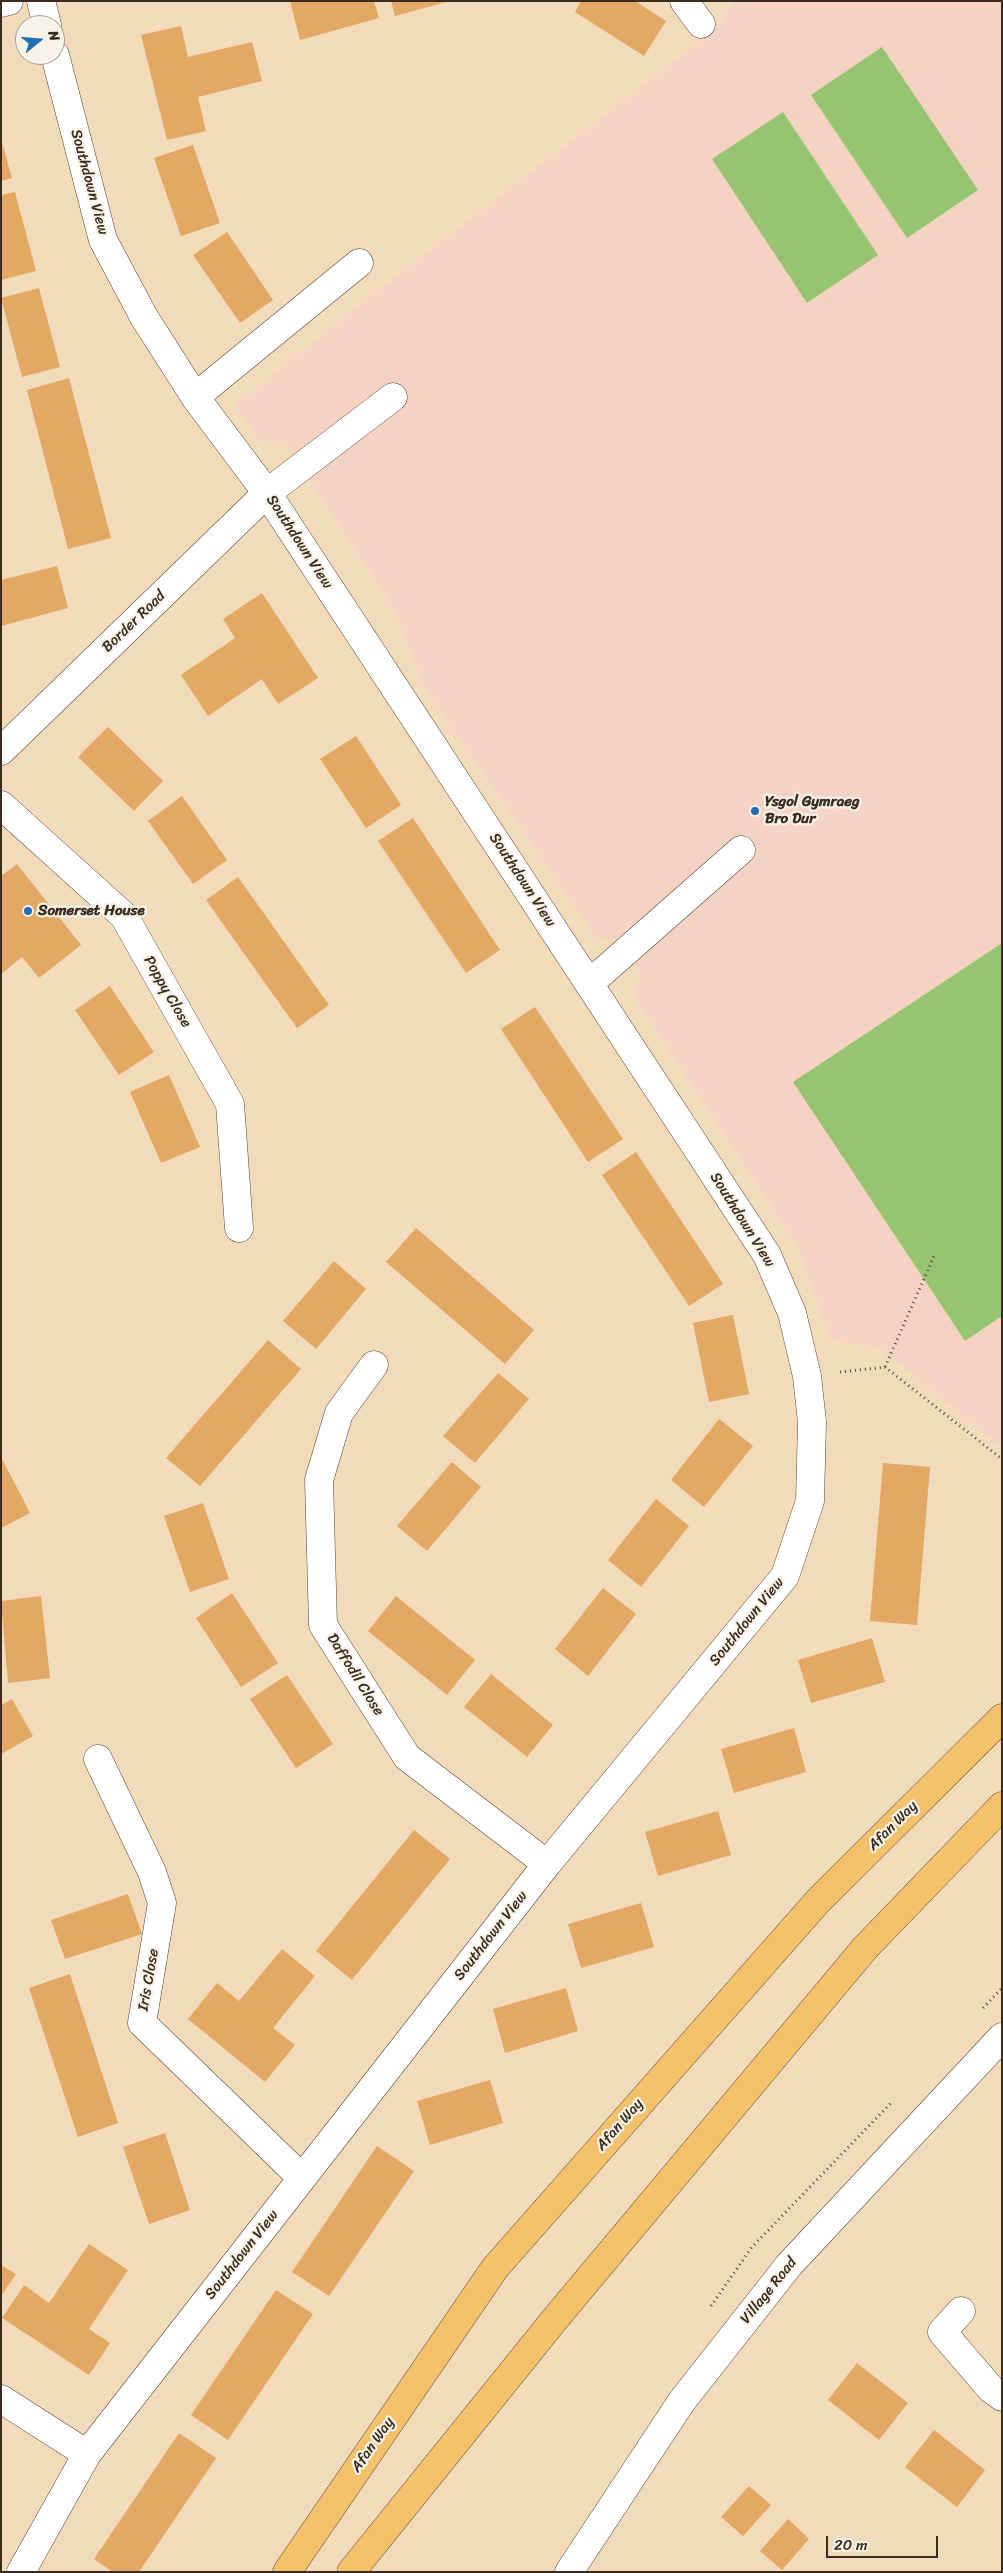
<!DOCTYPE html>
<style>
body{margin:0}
#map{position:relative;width:1003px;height:2573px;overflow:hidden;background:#f1dbba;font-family:Sriracha,sans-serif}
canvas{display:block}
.frame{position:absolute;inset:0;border:2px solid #3b2a1e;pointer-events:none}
.north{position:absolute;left:15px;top:15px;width:50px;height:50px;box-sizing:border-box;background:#f7f3e8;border:1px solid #aca397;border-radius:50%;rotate:73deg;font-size:14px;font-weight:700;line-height:20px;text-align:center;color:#3b2a1e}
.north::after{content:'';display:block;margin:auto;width:18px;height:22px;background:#1f6fb2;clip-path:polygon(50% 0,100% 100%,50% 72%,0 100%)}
.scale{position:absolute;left:826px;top:2536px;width:112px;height:22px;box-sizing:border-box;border:2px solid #3b2a1e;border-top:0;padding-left:6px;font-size:15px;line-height:18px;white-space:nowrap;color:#3b2a1e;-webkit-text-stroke:4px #f7f3e8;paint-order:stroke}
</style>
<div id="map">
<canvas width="1003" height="2573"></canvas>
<div class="frame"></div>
<div class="north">N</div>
<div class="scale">20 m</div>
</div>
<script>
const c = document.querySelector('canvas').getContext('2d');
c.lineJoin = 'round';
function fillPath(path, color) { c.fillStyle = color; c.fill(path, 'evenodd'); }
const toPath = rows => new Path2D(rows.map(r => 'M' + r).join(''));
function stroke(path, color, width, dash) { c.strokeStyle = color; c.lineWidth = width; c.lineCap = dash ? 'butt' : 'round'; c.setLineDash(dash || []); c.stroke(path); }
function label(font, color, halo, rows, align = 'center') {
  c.font = font + ' Sriracha,sans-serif'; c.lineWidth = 4.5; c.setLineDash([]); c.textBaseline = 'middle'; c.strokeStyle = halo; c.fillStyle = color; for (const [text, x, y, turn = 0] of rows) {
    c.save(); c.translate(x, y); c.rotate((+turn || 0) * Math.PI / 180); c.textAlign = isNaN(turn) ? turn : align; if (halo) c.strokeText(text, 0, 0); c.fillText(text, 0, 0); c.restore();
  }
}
fillPath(toPath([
 [734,1,1002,1,1002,1448,878,1347,831,1341,798,1246,633,996,641,973,618,940,596,938,423,685,394,608,284,441,259,441,235,406,347,315,694,46,721,24]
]), '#f5d3c2');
fillPath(toPath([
 [882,47,978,190,907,238,811,95],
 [783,112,878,255,807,303,712,159],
 [1002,943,1002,1316,965,1341,793,1082]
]), '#97c471');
fillPath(toPath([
 [290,1,374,1,379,18,300,40],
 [391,1,446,1,446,2,395,16],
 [581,1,635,1,666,21,644,56,575,12],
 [181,26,188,57,252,42,262,81,198,97,206,131,167,140,141,35],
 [1,139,12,178,1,181],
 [193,145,220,223,181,236,154,158],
 [15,192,36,271,1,280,1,195],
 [227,232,273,300,240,323,193,255],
 [39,288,60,367,22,377,1,298],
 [69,378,111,538,68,549,27,390],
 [57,566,68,608,1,626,1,580],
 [262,593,318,678,278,704,262,679,208,716,181,675,235,638,223,619],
 [108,727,163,781,134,811,78,757],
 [356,736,401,805,366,828,320,759],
 [182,796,227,860,193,884,148,821],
 [413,818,500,950,466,973,378,841],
 [17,864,81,945,39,978,22,957,1,974,1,876],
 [238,877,329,1005,297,1028,206,900],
 [110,986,154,1052,119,1075,75,1010],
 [535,1007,623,1139,588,1162,501,1029],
 [169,1075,200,1147,161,1163,130,1092],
 [636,1152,723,1284,689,1306,602,1175],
 [416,1228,534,1330,505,1364,386,1262],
 [334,1261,366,1289,316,1349,283,1321],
 [733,1315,749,1394,709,1402,693,1323],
 [268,1340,301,1369,200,1486,166,1458],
 [498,1373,529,1399,475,1463,443,1436],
 [719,1419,753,1446,704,1507,671,1480],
 [1,1457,30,1513,1,1528],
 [452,1462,481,1487,427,1551,397,1526],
 [883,1463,930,1467,917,1625,870,1621],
 [656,1499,689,1526,641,1587,608,1560],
 [203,1503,229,1579,190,1592,164,1516],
 [603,1588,636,1614,588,1676,555,1649],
 [232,1593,278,1663,241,1687,196,1618],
 [41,1596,50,1678,8,1683,1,1601],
 [396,1596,475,1660,447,1695,368,1631],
 [872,1638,885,1682,811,1703,798,1660],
 [491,1674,553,1725,527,1757,464,1707],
 [287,1675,333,1744,296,1768,250,1699],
 [12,1699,33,1736,1,1754,1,1705],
 [794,1728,806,1772,734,1793,721,1749],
 [718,1811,731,1855,658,1876,645,1832],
 [414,1830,450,1859,352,1980,316,1951],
 [128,1894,142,1934,65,1959,51,1920],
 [641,1903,654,1947,581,1968,568,1924],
 [282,1949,315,1976,273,2028,295,2045,265,2082,188,2019,217,1983,239,2001],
 [70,1974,118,2123,78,2137,29,1988],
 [566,1988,578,2031,505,2053,493,2009],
 [490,2080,503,2123,430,2145,417,2101],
 [165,2133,190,2210,149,2224,123,2147],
 [377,2146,414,2171,329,2296,292,2272],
 [89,2244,128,2270,89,2329,110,2343,89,2375,2,2318,24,2285,49,2303],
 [1,2265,16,2274,1,2296],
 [276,2290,313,2314,228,2440,191,2415],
 [857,2363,908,2403,879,2440,828,2400],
 [934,2430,985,2470,957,2507,905,2467],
 [179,2433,216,2458,139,2572,113,2572,94,2559],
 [749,2486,771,2505,743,2536,721,2517],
 [788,2519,809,2539,782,2570,760,2551]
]), '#e3a864');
const minor = toPath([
 [41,1,47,25],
 [684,1,701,24],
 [1,3,9,1],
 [195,397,359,263],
 [1,751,267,493,393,397],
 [1,805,124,916,230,1104,239,1228],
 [590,983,741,850],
 [374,1365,339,1413,319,1480,323,1625,407,1757,547,1864],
 [98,1759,152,1872,162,1903,142,2023,302,2178],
 [961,2311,942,2332,991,2389,1002,2397],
 [1,2399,87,2454],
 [21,2572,87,2454,547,1864,785,1576,810,1501,812,1422,807,1376,792,1313,767,1255,267,493,195,397,144,317,103,240,55,55],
 [569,2572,682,2401,789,2265,1002,2037]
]);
const major = toPath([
 [287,2572,495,2268,818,1901,1002,1718],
 [351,2572,555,2319,865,1948,1002,1806]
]);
stroke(minor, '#564535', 29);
stroke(major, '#564535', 29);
stroke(toPath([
 [885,1367,935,1254],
 [840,1372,885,1367,1002,1459],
 [983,2008,1002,1988],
 [711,2306,752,2247,892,2102]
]), '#564535', 3, [1, 4]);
stroke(minor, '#fff', 28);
stroke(major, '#f4c16b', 28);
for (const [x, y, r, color] of [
 [755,811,5,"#1f6fb2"],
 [28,911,5,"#1f6fb2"]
]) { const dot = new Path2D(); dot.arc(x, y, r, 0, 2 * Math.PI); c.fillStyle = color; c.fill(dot); stroke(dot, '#f7f3e8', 2); }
label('15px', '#3b2a1e', '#f7f3e8', [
 ["Southdown View",89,182,75],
 ["Southdown View",299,542,57],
 ["Border Road",134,622,-44],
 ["Southdown View",522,880,57],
 ["Poppy Close",167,992,60],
 ["Southdown View",742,1220,58],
 ["Southdown View",747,1622,-51],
 ["Daffodil Close",355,1675,58],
 ["Afan Way",893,1826,-45],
 ["Southdown View",491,1936,-52],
 ["Iris Close",149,1980,-80],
 ["Afan Way",620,2125,-49],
 ["Southdown View",242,2255,-52],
 ["Village Road",769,2291,-51],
 ["Afan Way",373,2445,-55]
]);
label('bold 15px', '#3b2a1e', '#f7f3e8', [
 ["Ysgol Gymraeg",765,802],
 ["Bro Dur",765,819],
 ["Somerset House",38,911]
], 'left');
</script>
